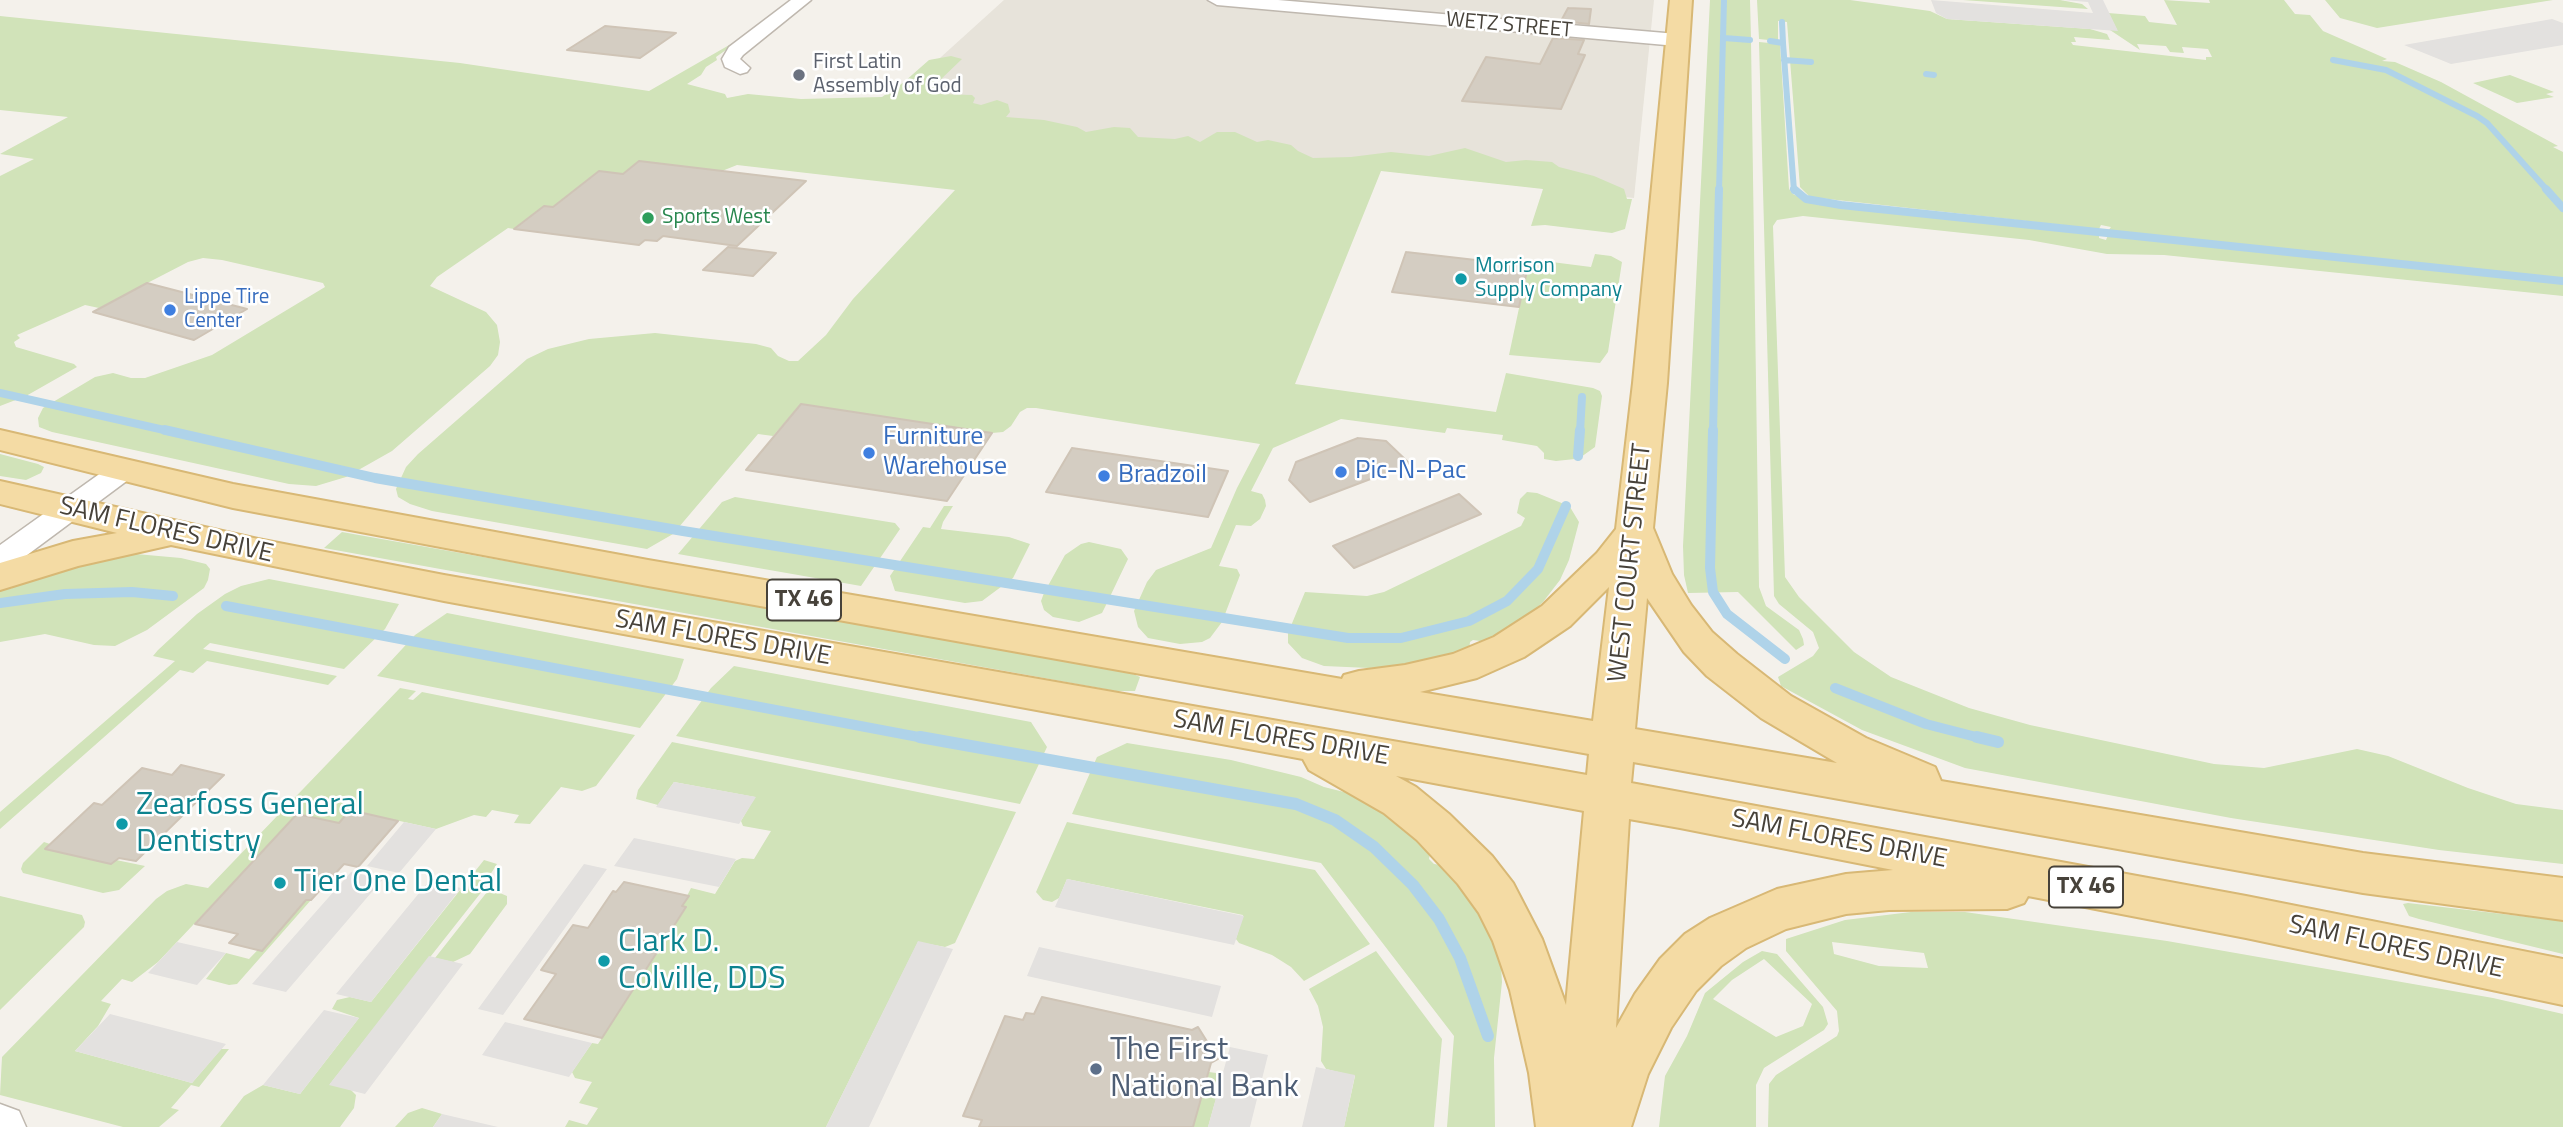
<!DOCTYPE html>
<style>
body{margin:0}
canvas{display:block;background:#f4f1eb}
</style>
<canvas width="2563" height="1127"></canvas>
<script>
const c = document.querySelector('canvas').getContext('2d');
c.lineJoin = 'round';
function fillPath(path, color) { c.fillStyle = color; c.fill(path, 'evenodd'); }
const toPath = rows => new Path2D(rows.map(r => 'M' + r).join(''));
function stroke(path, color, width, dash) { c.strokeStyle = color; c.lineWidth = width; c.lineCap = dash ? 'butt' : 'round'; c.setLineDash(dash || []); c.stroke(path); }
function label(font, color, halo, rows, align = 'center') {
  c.font = font + ' "Titillium Web",sans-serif'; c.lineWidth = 5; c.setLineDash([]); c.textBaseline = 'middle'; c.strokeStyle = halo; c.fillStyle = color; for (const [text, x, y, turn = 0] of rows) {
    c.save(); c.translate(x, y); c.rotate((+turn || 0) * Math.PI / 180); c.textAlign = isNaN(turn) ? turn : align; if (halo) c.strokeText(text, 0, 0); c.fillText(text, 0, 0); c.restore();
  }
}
fillPath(toPath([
 [1004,0,1654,0,1634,198,878,114]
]), '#e7e3da');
fillPath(toPath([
 [1710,0,1750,0,1751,39,1744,39,1751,40,1759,587,1766,606,1799,630,1803,639,1804,645,1796,650,1738,592,1688,593,1684,575,1683,546],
 [1757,0,1850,0,1930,11,1947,19,2090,29,2107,34,2110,40,2074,37,2076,42,2071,42,2073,45,2206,60,2206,57,2212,57,2208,49,2182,47,2184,53,2170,52,2166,46,2137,44,2140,50,2110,30,2117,30,2108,13,2145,16,2149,22,2177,25,2164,0,2210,3,2209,0,2284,0,2295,14,2310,15,2323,31,2387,59,2382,61,2395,62,2441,82,2558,146,2553,147,2563,152,2563,279,2108,231,2111,227,2101,225,2099,229,1810,197,1800,187,1787,22,1778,21,1778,41,1759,39],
 [1963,0,2060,0,2082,4,2088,9],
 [2325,0,2553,0,2377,28,2340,18],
 [0,16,460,63,649,91,731,44,733,45,716,57,717,60,706,67,701,75,687,84,725,94,727,98,748,94,801,99,882,97,904,82,929,60,951,56,962,59,937,83,938,94,972,95,975,98,973,103,981,105,997,100,1008,104,1010,112,1006,117,1044,120,1077,127,1086,132,1114,127,1130,128,1138,137,1175,139,1188,136,1200,142,1217,132,1235,132,1257,142,1268,140,1291,145,1298,151,1313,158,1351,157,1391,152,1429,156,1465,148,1506,162,1526,160,1552,162,1559,167,1594,176,1624,189,1627,199,1632,199,1625,229,1612,233,1545,225,1531,226,1543,189,1381,171,1295,384,1496,412,1506,373,1593,388,1600,391,1602,396,1595,447,1581,457,1576,455,1575,459,1556,461,1544,459,1544,453,1537,446,1502,440,1503,435,1447,428,1445,433,1341,419,1273,448,1251,491,1262,494,1265,500,1266,506,1260,519,1251,526,1236,525,1219,566,1237,569,1240,575,1222,622,1210,638,1202,642,1180,644,1148,638,1138,627,1134,611,1147,582,1156,570,1211,548,1237,488,1260,444,1036,408,1027,408,1020,412,1011,426,1003,432,992,433,801,404,773,436,758,434,673,534,647,549,432,511,410,504,398,497,396,489,406,467,418,454,527,359,548,349,589,339,655,333,756,344,771,348,778,356,789,361,798,361,826,335,853,299,955,190,737,165,717,173,671,180,599,172,553,207,544,206,514,229,508,228,437,277,430,286,486,312,497,325,500,342,498,355,490,366,392,451,346,477,316,486,289,484,52,432,39,427,38,418,43,408,95,377,113,373,131,378,145,378,212,355,325,287,323,283,222,260,203,258,188,262,99,308,85,305,17,335,20,338,14,342,16,347,74,364,77,367,26,396,0,406,0,176,34,159,0,154,68,117,0,110],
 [1759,42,1780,44,1789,189,1793,194,1807,201,2099,234,2099,238,2106,240,2108,235,2563,282,2563,296,2164,255,2107,254,2029,240,1803,216,1777,220,1773,226,1785,577,1799,597,1854,652,1891,677,1969,708,2030,725,2214,764,2264,768,2357,749,2388,756,2468,788,2516,804,2563,810,2563,864,2439,850,2231,818,1965,768,1862,730,1781,686,1778,677,1813,656,1819,648,1813,632,1779,604,1774,596],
 [2510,75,2554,92,2546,94,2554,97,2517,103,2473,83],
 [1595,254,1611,256,1622,262,1608,352,1600,363,1509,355,1528,266,1536,260,1591,267],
 [0,454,38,464,44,467,41,473,26,480,0,476],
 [1537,493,1564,504,1563,509,1569,510,1570,507,1579,522,1569,560,1560,580,1543,602,1522,621,1487,642,1473,640,1470,642,1469,650,1462,652,1407,665,1369,668,1324,666,1302,658,1288,643,1288,633,1305,592,1367,596,1384,592,1521,526,1525,518,1517,513,1520,499,1527,492],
 [735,497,895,523,900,529,861,586,678,554,722,502],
 [944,506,953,506,943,522,941,529,1009,537,1030,544,1013,578,982,601,965,603,895,591,890,576,923,527,930,528],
 [342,532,1126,671,1140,677,1135,691,1116,691,324,548],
 [1089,542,1121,549,1128,559,1105,607,1102,613,1079,622,1053,617,1044,610,1041,601,1044,593,1065,555,1081,544],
 [136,554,181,558,206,564,210,569,208,580,204,588,147,630,115,646,94,645,45,634,0,642,0,587,115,555],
 [269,579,399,604,385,629,344,669,210,643,203,649,337,676,328,685,207,661,193,673,180,670,0,829,0,812,175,661,153,656,158,650,197,614,225,594,241,586],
 [447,613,684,659,677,679,640,728,377,676,415,635],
 [734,666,1031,722,1047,747,1020,804,676,736,711,688],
 [400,688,416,691,408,699,413,700,422,692,635,735,596,786,582,791,561,787,530,824,514,823,519,815,492,810,486,817,474,815,436,829,350,810,339,823,297,815,158,962,132,982,122,979,101,1001,111,1004,98,1026,75,1051,192,1083,221,1049,229,1049,199,1087,191,1085,171,1108,179,1110,159,1127,123,1127,0,1095,2,1057,156,899,167,891,186,884,208,888],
 [672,742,1016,812,955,943,945,947,918,942,826,1127,565,1127,569,1120,587,1125,598,1108,579,1103,592,1082,575,1078,572,1072,592,1043,598,1044,635,987,652,946,660,947,686,908,682,906,691,888,715,894,735,861,742,858,754,859,771,831,743,826,741,821,755,797,674,782,658,805,636,799,638,790],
 [1127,743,1231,760,1301,777,1324,787,1348,793,1405,826,1431,848,1429,859,1434,864,1449,866,1485,921,1495,943,1501,966,1502,982,1494,1058,1495,1127,1447,1127,1454,1036,1321,863,1072,814,1097,757],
 [1067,822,1315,870,1370,944,1304,981,1291,967,1272,955,1239,943,1236,939,1243,915,1067,879,1059,898,1052,902,1043,900,1036,892],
 [44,842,50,844,46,849,111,864,116,860,145,866,119,890,103,893,23,873,21,869,23,863],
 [484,860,497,864,481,889,483,890,330,1084,351,1090,356,1095,354,1108,340,1127,220,1127,244,1096,263,1085,300,1094,359,1018,332,1009,337,1000,350,997,371,1002],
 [495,891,507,896,507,904,470,954,453,962,435,958,487,892],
 [0,896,82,915,85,922,84,927,0,1010],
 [306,900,311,900,237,984,229,985,206,979,226,953,249,959],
 [2408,903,2563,921,2563,954,2419,919,2409,916,2403,904],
 [1911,912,1965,912,2167,941,2493,998,2563,1014,2563,1127,1768,1127,1769,1084,1776,1075,1837,1036,1839,1031,1837,1011,1786,951,1786,939,1845,920],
 [1832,942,1924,953,1928,968,1879,966,1834,954],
 [1376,951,1442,1039,1434,1127,1344,1127,1355,1076,1326,1069,1321,1061,1323,1027,1318,1006,1309,989],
 [1762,951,1777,954,1823,1007,1828,1024,1824,1030,1764,1068,1756,1085,1756,1127,1659,1127,1665,1076,1687,1036,1705,993,1743,962],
 [1764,959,1812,1004,1803,1026,1776,1037,1713,999,1732,980],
 [1209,1072,1223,1074,1208,1127,1193,1127],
 [422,1108,442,1114,433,1127,395,1127,408,1113]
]), '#d1e3b9');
fillPath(toPath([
 [1931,0,2093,13,2088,2,2063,0,2103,0,2118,31,1947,19,1936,13],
 [2552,19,2563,23,2563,45,2451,64,2404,45],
 [674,782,756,797,739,824,656,807],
 [404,822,436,829,399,873,367,866],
 [634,838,736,859,719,887,614,866],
 [584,864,607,869,503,1015,478,1009],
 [351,872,383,879,286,992,252,984],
 [1067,879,1244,916,1234,945,1055,907],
 [429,881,461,888,371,1002,336,994],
 [918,941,953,949,869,1127,826,1127],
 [177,942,226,953,197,985,148,973],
 [1039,947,1221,986,1212,1017,1027,976],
 [429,956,463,964,365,1094,329,1085],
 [324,1010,359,1018,300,1094,263,1085],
 [110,1014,226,1044,192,1083,75,1051],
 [505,1022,592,1043,569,1077,482,1055],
 [1230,1047,1268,1055,1250,1127,1208,1127],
 [1316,1067,1355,1075,1344,1127,1302,1127],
 [442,1114,498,1127,433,1127]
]), '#e3e1df');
stroke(toPath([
 [1782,22,1783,43],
 [1724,38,1750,40],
 [1770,41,1783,43,1794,191],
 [1784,60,1811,62],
 [2333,60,2386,70,2477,116,2487,123,2548,191],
 [1926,74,1934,75],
 [1719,191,1724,0]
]), '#afd3e9', 6);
stroke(toPath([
 [1794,189,1806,199,1841,205,2563,281],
 [2546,189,2563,208],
 [0,393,173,432],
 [1580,432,1582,397],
 [1713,432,1719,189]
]), '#afd3e9', 8);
stroke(toPath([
 [165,430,375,478,683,531,1348,638,1401,638,1469,621,1507,601,1538,569,1566,506],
 [1713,430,1710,568,1713,592,1727,614,1785,659],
 [1578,456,1580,430],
 [0,603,65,594,132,592,173,596],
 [226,606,929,739],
 [1835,688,1926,724,1984,739]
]), '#afd3e9', 10);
stroke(toPath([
 [920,737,1296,804,1335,820,1374,847,1413,885,1439,919,1460,958,1488,1036],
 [1977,737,1998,742]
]), '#afd3e9', 12);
const building = toPath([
 [1568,8,1591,9,1589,24,1561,21,1568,8],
 [605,26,676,33,640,58,567,50,605,26],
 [1553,38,1584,40,1578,54,1585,55,1561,109,1462,101,1486,57,1540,64,1553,38],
 [639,161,806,181,737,246,663,236,657,241,645,240,639,245,514,229,544,206,553,207,599,171,623,174,639,161],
 [728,247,776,253,753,276,703,270,728,247],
 [1406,252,1528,266,1519,307,1392,292,1406,252],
 [147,283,247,309,194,340,93,312,147,283],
 [801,404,992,433,947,501,746,470,801,404],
 [1358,438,1386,441,1410,464,1310,502,1289,480,1296,462,1358,438],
 [1072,448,1160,461,1228,471,1208,517,1046,492,1072,448],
 [1459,494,1481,514,1354,568,1333,546,1459,494],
 [181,765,224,775,136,861,119,858,111,864,45,849,94,803,102,805,142,768,172,775,181,765],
 [350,810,398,821,358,867,344,864,311,900,306,900,262,951,229,943,238,934,195,924,297,814,339,823,350,810],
 [624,882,689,896,682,906,686,907,602,1038,524,1019,556,974,541,970,573,925,588,928,613,891,616,892,624,882],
 [1042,997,1192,1030,1198,1027,1218,1059,1211,1063,1193,1127,979,1127,982,1120,963,1116,1005,1016,1023,1020,1026,1013,1034,1014,1042,997]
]);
fillPath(building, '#d4cdc2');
stroke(building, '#cfc4b6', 2);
const minor = toPath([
 [791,0,811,0,743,55,740,59,750,68,747,72,740,74,725,67,722,59,729,47,791,0],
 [1208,0,1278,0,1677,34,1686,40,1677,46,1217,5,1208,0],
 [122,462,132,465,137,471,132,477,11,567,0,570,0,545,112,465,122,462],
 [0,1104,19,1111,26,1127,0,1127,0,1104]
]);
const major = toPath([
 [1670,0,1692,0,1667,383,1653,528,1672,574,1691,605,1712,632,1737,654,1791,696,1866,738,1935,767,1941,781,2363,853,2563,878,2563,920,2363,893,1633,762,1631,783,2246,896,2563,959,2563,1005,2246,938,2028,896,2024,903,2007,909,1889,910,1846,914,1786,929,1746,948,1721,966,1696,991,1671,1028,1648,1074,1631,1127,1536,1127,1529,1073,1510,990,1493,941,1479,913,1458,884,1417,840,1384,813,1309,770,1303,759,444,601,171,545,78,566,0,590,0,563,73,541,117,533,0,504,0,481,258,539,444,575,1587,775,1589,754,648,586,233,508,0,450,0,430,233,484,648,560,1342,679,1344,675,1359,671,1405,665,1453,654,1494,637,1542,606,1597,553,1616,529,1633,383,1670,0],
 [1609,587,1593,721,1420,692,1477,678,1524,657,1570,626,1609,587],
 [1647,598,1684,652,1707,676,1761,718,1837,763,1635,729,1647,598],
 [1396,776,1584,811,1566,1005,1542,939,1513,883,1492,856,1449,814,1416,787,1396,776],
 [1629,819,1680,828,1893,870,1846,874,1777,889,1710,918,1685,934,1660,959,1635,994,1616,1028,1629,819]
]);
stroke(minor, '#bfb8af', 3);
stroke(major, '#d8b875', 4);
fillPath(minor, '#fff');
fillPath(major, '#f4dba4');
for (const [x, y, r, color] of [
 [799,75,7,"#6b7280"],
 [648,218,7,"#2e9e5b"],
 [1461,279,7,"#0f9aa8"],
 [170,310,7,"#3f7fe0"],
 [869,453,7,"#3f7fe0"],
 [1341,472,7,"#3f7fe0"],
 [1104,476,7,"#3f7fe0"],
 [122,824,7,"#0f9aa8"],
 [280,883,7,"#0f9aa8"],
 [604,961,7,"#0f9aa8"],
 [1096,1069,7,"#5c6f8a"]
]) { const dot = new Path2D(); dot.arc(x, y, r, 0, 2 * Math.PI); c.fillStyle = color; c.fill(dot); stroke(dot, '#fff', 2.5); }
label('21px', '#47423a', '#fff', [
 ["WETZ STREET",1509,26,5]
]);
label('21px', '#5b616d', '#fff', [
 ["First Latin",813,63],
 ["Assembly of God",813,87]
], 'left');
label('21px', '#27864d', '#fff', [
 ["Sports West",662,218]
], 'left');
label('21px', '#0d838f', '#fff', [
 ["Morrison",1475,267],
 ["Supply Company",1475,291]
], 'left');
label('21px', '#366cbe', '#fff', [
 ["Lippe Tire",184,298],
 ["Center",184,322]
], 'left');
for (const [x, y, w] of [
 [804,600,74],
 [2086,887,74]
]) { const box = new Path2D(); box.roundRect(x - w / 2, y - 20.5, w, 41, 5); c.fillStyle = '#fff'; c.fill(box); stroke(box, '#47423a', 2); }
label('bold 24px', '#47423a', null, [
 ["TX 46",804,600],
 ["TX 46",2086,887]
]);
label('26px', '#366cbe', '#fff', [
 ["Furniture",883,438],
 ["Warehouse",883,468],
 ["Pic-N-Pac",1355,472],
 ["Bradzoil",1118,476]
], 'left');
label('26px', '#47423a', '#fff', [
 ["SAM FLORES DRIVE",166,531,13],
 ["WEST COURT STREET",1631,563,-84],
 ["SAM FLORES DRIVE",723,639,10],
 ["SAM FLORES DRIVE",1281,739,10],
 ["SAM FLORES DRIVE",1839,840,11],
 ["SAM FLORES DRIVE",2396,948,12]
]);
label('32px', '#0d838f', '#fff', [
 ["Zearfoss General",136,806],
 ["Dentistry",136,843],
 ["Tier One Dental",294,883],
 ["Clark D.",618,943],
 ["Colville, DDS",618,980]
], 'left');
label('32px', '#4e5e75', '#fff', [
 ["The First",1110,1051],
 ["National Bank",1110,1088]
], 'left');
</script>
